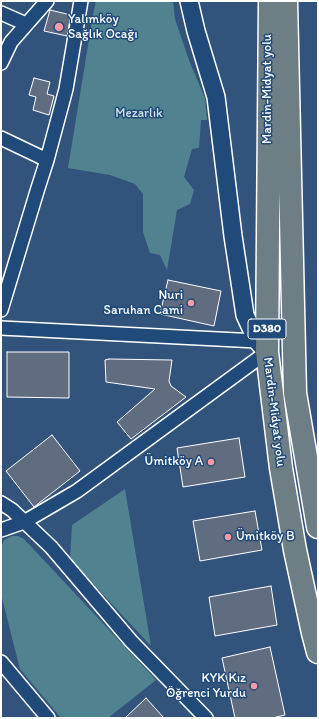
<!DOCTYPE html>
<meta charset="utf-8">
<style>
body{margin:0}
#map{position:relative;width:319px;height:719px;overflow:hidden;background:#32547c;font-family:Itim,sans-serif}
canvas{display:block}
.frame{position:absolute;inset:0;border:2px solid #fff;pointer-events:none}
</style>
<div id="map">
<canvas width="319" height="719"></canvas>
<div class="frame"></div>
</div>
<script>
const c = document.querySelector('canvas').getContext('2d');
c.lineJoin = 'round';
function fillPath(path, color) { c.fillStyle = color; c.fill(path, 'evenodd'); }
const toPath = rows => new Path2D(rows.map(r => 'M' + r).join(''));
function stroke(path, color, width, dash) { c.strokeStyle = color; c.lineWidth = width; c.lineCap = dash ? 'butt' : 'round'; c.setLineDash(dash || []); c.stroke(path); }
function label(font, color, halo, rows, align = 'center') {
  c.font = font + ' Itim,sans-serif'; c.lineWidth = 3; c.setLineDash([]); c.textBaseline = 'middle'; c.strokeStyle = halo; c.fillStyle = color; for (const [text, x, y, turn = 0] of rows) {
    c.save(); c.translate(x, y); c.rotate((+turn || 0) * Math.PI / 180); c.textAlign = isNaN(turn) ? turn : align; if (halo) c.strokeText(text, 0, 0); c.fillText(text, 0, 0); c.restore();
  }
}
fillPath(toPath([
 [96,1,173,1,175,19,190,63,205,98,207,120,201,120,199,148,192,149,184,177,194,190,190,204,177,210,167,270,160,255,150,253,143,232,143,194,135,184,110,175,68,168,93,15],
 [125,489,151,646,70,559,72,525],
 [12,536,18,536,24,539,156,680,108,718,61,718,20,669,1,594,1,548,4,540]
]), '#50838f');
const building = toPath([
 [50,10,71,15,67,36,44,31,50,10],
 [34,78,50,82,47,94,54,96,49,115,33,110,36,97,29,95,34,78],
 [168,280,221,291,214,326,160,314,168,280],
 [7,352,69,352,69,398,7,397,7,352],
 [109,359,172,360,169,381,171,386,186,397,131,439,117,422,155,389,106,382,105,360,109,359],
 [52,435,80,471,34,507,6,471,52,435],
 [239,438,245,477,183,487,177,448,239,438],
 [255,511,262,550,200,561,193,521,255,511],
 [271,586,277,625,215,636,209,597,271,586],
 [270,647,285,715,272,718,235,718,222,658,270,647],
 [146,698,164,718,125,718,146,698]
]);
fillPath(building, '#606c80');
stroke(building, '#fff', 1);
const minor = toPath([
 [1,13,26,24],
 [1,63,11,42,47,1],
 [1,138,47,160],
 [1,310,38,188,47,160,66,89,81,1],
 [1,328,257,341],
 [1,503,12,510,51,547,131,641,206,718],
 [1,530,24,522,77,491,267,352],
 [1,662,48,718]
]);
const tertiary = toPath([
 [189,1,196,31,216,97,233,236,245,315,257,341,267,352]
]);
const trunk = toPath([
 [270,1,267,352,281,468,295,550,313,633,318,652],
 [286,1,295,393,318,527]
]);
stroke(minor, '#fff', 16);
stroke(tertiary, '#fff', 20);
stroke(trunk, '#fff', 25);
stroke(minor, '#1f4a7a', 13);
stroke(tertiary, '#1f4a7a', 17);
stroke(trunk, '#6d7e84', 22);
for (const [x, y, r, color] of [
 [59,27,5,"#ff9aa2"],
 [191,303,4,"#ff9aa2"],
 [211,462,4,"#ff9aa2"],
 [228,537,4,"#ff9aa2"],
 [254,686,4,"#ff9aa2"]
]) { const dot = new Path2D(); dot.arc(x, y, r, 0, 2 * Math.PI); c.fillStyle = color; c.fill(dot); stroke(dot, '#1f4a7a', 1.5); }
for (const [x, y, w] of [
 [267,329,38]
]) { const box = new Path2D(); box.roundRect(x - w / 2, y - 10, w, 20, 3); c.fillStyle = '#1f4a7a'; c.fill(box); stroke(box, '#fff', 1); }
label('bold 12px', '#fff', null, [
 ["D380",267,329]
]);
label('13px', '#fff', '#1f4a7a', [
 ["Yalımköy",68,20,"left"],
 ["Sağlık Ocağı",68,35,"left"],
 ["Nuri",183,296],
 ["Saruhan Cami",183,311],
 ["Ümitköy A",203,462],
 ["Ümitköy B",236,537,"left"],
 ["KYK Kız",246,679],
 ["Öğrenci Yurdu",246,694]
], 'right');
label('13px', '#fff', '#1f4a7a', [
 ["Mardin-Midyat yolu",268,89,-90],
 ["Mardin-Midyat yolu",274,412,83]
]);
label('13px', '#d3e0e3', '#1f4a7a', [
 ["Mezarlık",139,114]
]);
</script>
